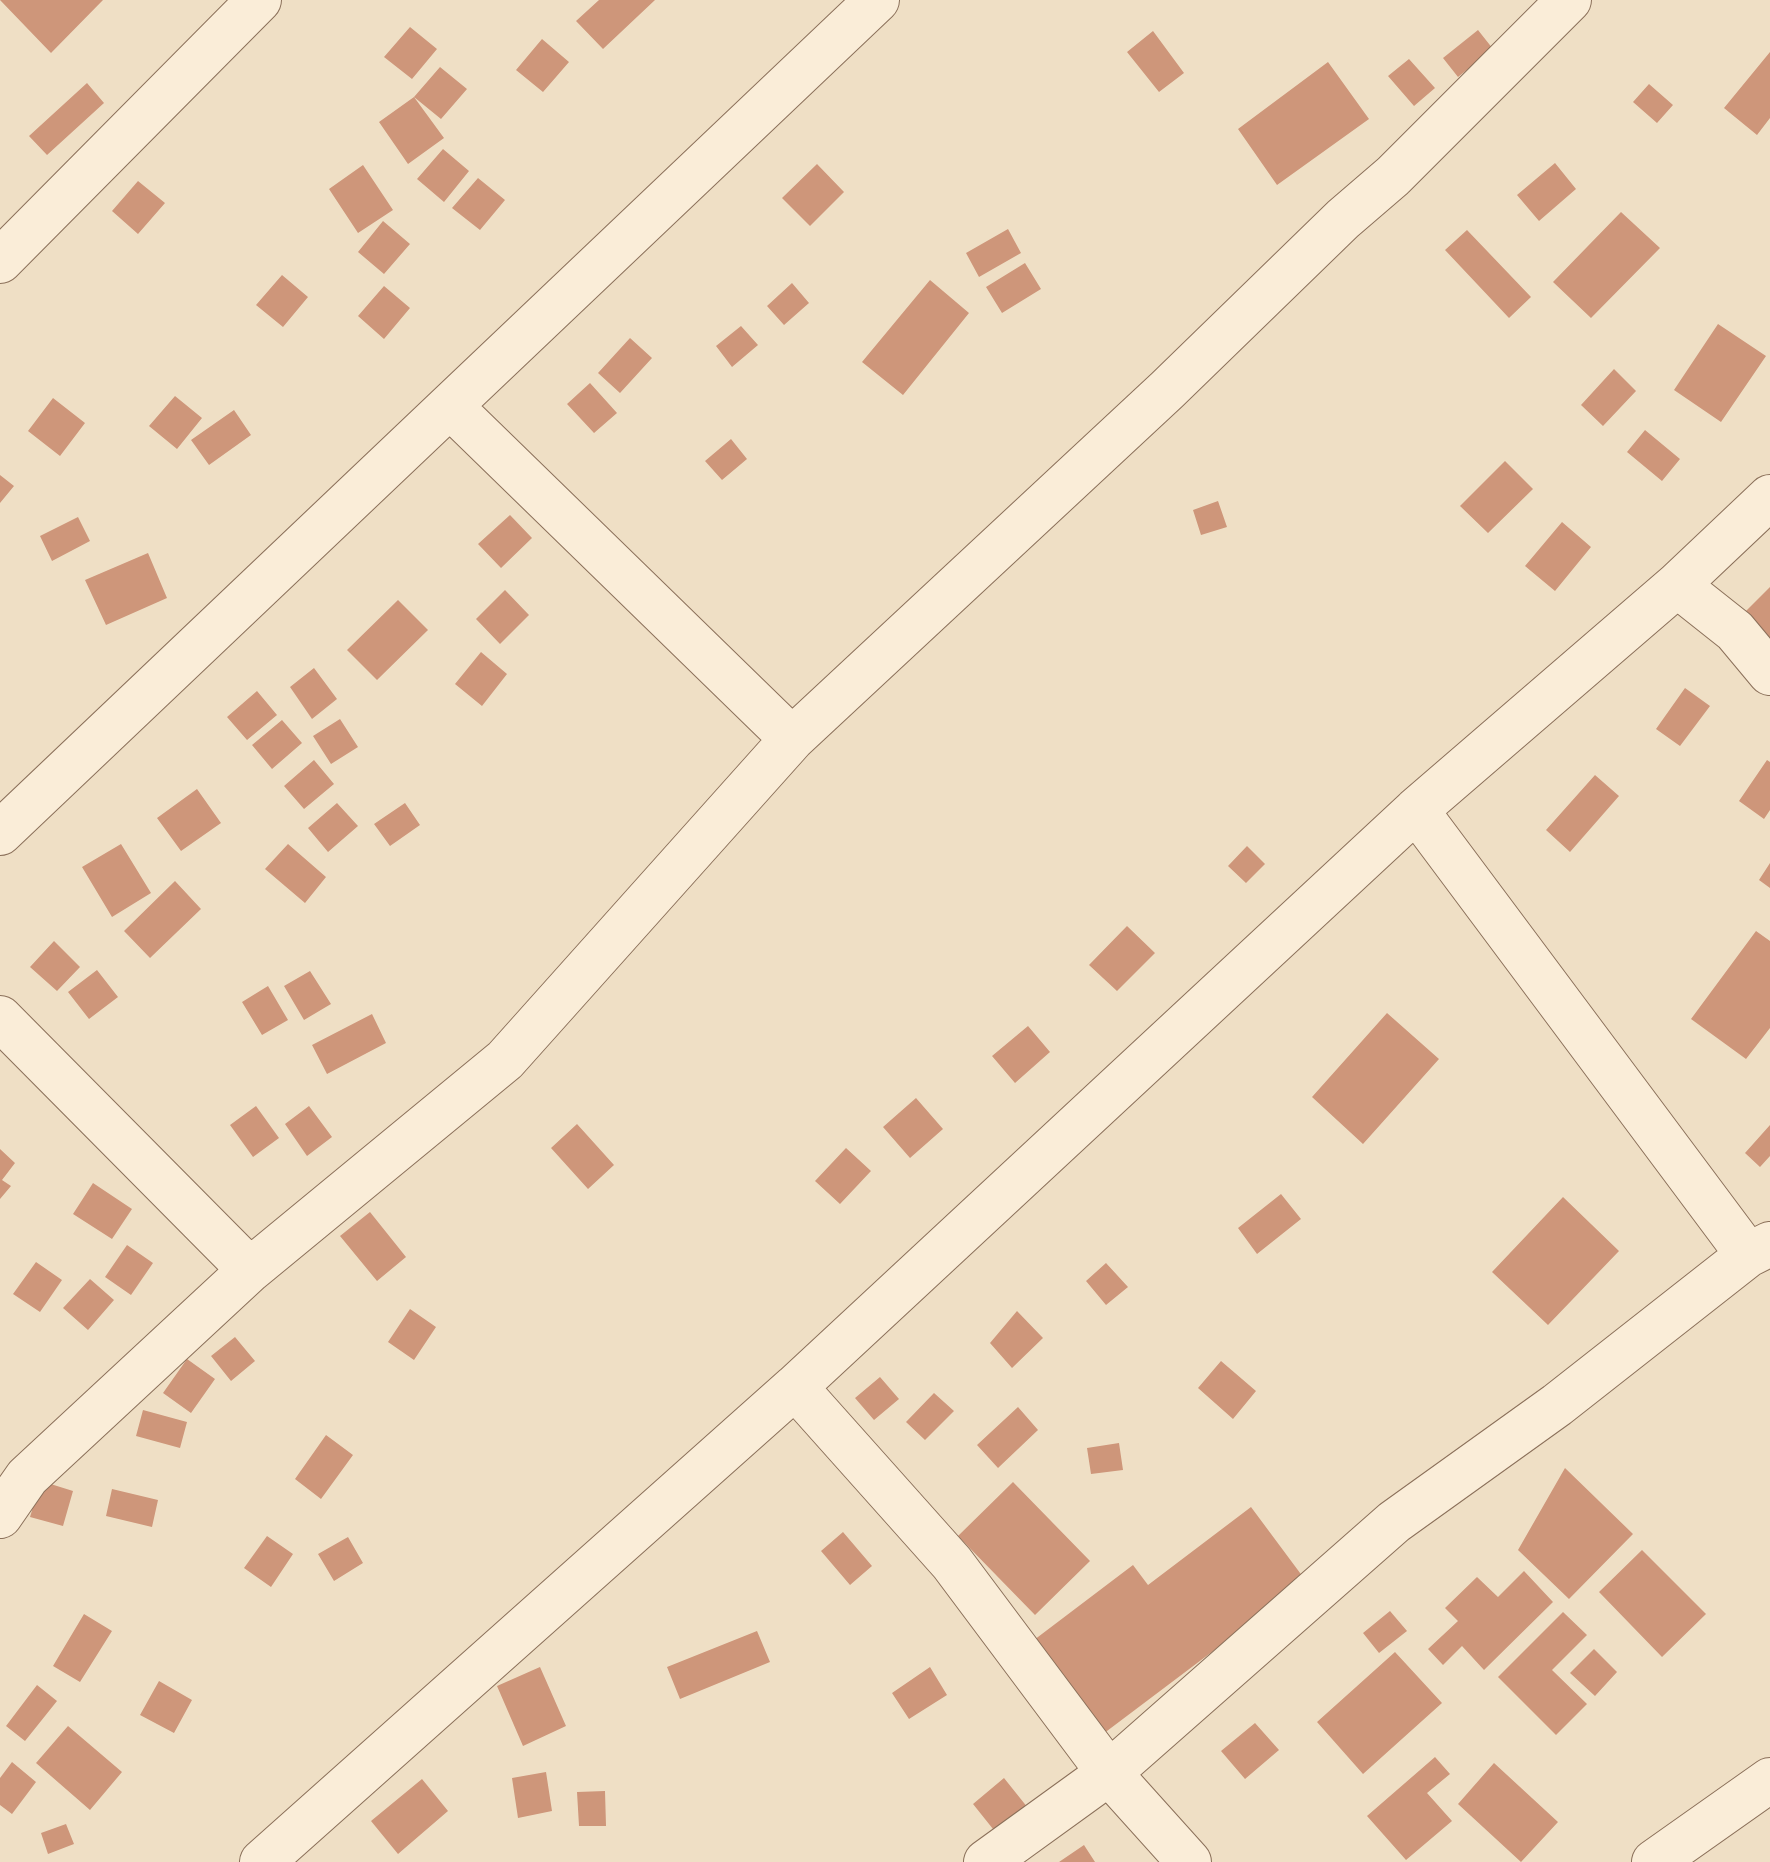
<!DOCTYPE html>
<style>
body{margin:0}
canvas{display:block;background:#efdfc5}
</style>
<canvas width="1770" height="1862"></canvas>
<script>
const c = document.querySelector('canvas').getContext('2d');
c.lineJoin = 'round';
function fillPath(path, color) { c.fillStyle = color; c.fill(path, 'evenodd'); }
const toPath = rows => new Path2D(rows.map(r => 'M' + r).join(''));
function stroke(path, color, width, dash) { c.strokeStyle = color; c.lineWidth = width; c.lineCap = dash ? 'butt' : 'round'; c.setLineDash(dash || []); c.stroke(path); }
fillPath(toPath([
 [0,0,103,0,51,53],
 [599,0,655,0,603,49,576,21],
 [410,27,437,49,412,79,384,57],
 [1478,30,1493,49,1458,77,1443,58],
 [1153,31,1184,73,1159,92,1127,52],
 [542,39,569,62,543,92,516,70],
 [1770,52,1770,118,1757,135,1724,108],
 [1409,59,1435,88,1414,106,1388,76],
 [1328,62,1369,119,1277,185,1238,129],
 [440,67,467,89,441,119,414,97,444,138,408,164,379,122,414,97],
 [87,83,104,103,47,155,29,136],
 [1649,84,1673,105,1657,123,1633,102],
 [443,149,469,171,444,202,417,179],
 [1555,163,1576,189,1539,221,1517,195],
 [817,164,844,192,810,226,782,198],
 [363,165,393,210,358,233,329,189],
 [478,178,505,200,480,230,452,208],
 [138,181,165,203,138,234,112,211],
 [1621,212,1660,248,1591,318,1553,282],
 [383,221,410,244,384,274,358,252],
 [1008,229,1021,253,979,277,966,253],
 [1467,230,1531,297,1509,318,1445,250],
 [1025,263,1041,289,1002,313,986,287],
 [282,275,308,297,283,327,256,305],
 [930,280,969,313,903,395,862,362],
 [792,283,809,303,784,325,767,306],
 [384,286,410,308,384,339,358,316],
 [1718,324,1766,356,1721,422,1674,390],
 [741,326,758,345,732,367,716,346],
 [630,338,652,358,620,393,598,373],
 [1614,369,1636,391,1603,426,1581,405],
 [590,383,617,413,594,433,567,404],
 [175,396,202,418,177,449,149,426],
 [53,398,85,423,60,456,28,431],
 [234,410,251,435,209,465,191,440],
 [1645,430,1680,459,1662,481,1627,452],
 [731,439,747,459,722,480,705,461],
 [1505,461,1533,489,1488,533,1460,506],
 [0,475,14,486,0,503],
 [1218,501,1227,527,1201,535,1193,510],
 [510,515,532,538,501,568,478,544],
 [78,517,90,541,52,561,40,536],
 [1562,522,1591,547,1555,591,1525,566],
 [148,553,167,598,106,625,85,580],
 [1770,587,1770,639,1744,613],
 [505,590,529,615,500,644,476,619],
 [398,600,428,630,377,680,347,650],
 [481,652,507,674,482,706,455,684],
 [314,668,337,699,312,719,290,687],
 [1685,688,1710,706,1680,746,1656,729],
 [257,691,277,715,247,740,227,717],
 [340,719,358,747,331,764,313,736],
 [282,720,302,743,272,769,252,745],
 [314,760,334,784,304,809,284,786],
 [1767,760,1770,762,1770,810,1764,819,1739,801],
 [1595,775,1619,796,1570,852,1546,830],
 [197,789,221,823,181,851,157,818],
 [337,803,358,826,328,852,308,828],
 [405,803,420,825,390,846,374,824],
 [121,844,151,893,112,917,82,867],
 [288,844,326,877,305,903,265,869],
 [1247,846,1265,864,1246,883,1228,866],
 [1770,863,1770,888,1759,880],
 [175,881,201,909,150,958,124,931],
 [1127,926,1155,953,1117,991,1089,965],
 [1756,931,1770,941,1770,1028,1746,1059,1691,1019],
 [54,941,80,967,57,991,30,967],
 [97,970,118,997,89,1019,68,992],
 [310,971,331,1004,304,1020,284,986],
 [268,986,288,1020,262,1035,242,1002],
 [1387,1013,1439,1059,1363,1144,1312,1097],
 [372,1014,386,1043,327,1074,312,1045],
 [1028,1026,1050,1052,1015,1083,992,1056],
 [916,1098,943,1129,910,1158,883,1127],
 [256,1106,279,1138,253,1157,230,1125],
 [309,1106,332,1137,307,1156,285,1124],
 [577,1124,614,1165,588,1189,551,1148],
 [1770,1125,1770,1156,1760,1167,1745,1153],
 [846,1148,871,1171,840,1204,815,1181],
 [0,1149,15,1163,2,1180,11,1186,0,1199],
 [93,1183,132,1209,112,1239,73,1214],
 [1281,1194,1301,1219,1257,1254,1238,1228],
 [1563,1197,1619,1251,1548,1325,1492,1272],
 [370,1212,406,1257,377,1281,340,1236],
 [127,1245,153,1263,131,1295,105,1277],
 [36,1262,62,1280,40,1312,13,1294],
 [1106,1263,1128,1287,1106,1305,1086,1281],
 [90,1279,114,1300,88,1330,63,1308],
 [410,1309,436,1327,414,1360,388,1342],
 [1017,1311,1043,1338,1012,1368,990,1343],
 [235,1337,255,1361,231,1381,211,1356],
 [187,1359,215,1379,191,1413,163,1393],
 [1221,1361,1256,1391,1233,1419,1198,1388],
 [880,1377,899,1399,874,1420,855,1398],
 [934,1393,954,1411,925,1440,906,1422],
 [1018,1407,1038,1430,998,1468,977,1445],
 [143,1410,187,1422,180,1448,136,1436],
 [326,1435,353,1455,321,1499,295,1479],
 [1119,1443,1123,1470,1091,1474,1087,1448],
 [1565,1468,1633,1534,1569,1599,1518,1550],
 [41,1481,73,1491,63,1526,30,1517],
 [1013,1482,1090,1561,1035,1615,958,1536],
 [112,1489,158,1500,152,1527,106,1516],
 [1251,1507,1306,1581,1103,1734,1034,1640,1133,1565,1148,1585],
 [843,1532,872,1566,850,1585,821,1551],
 [267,1536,293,1554,271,1587,244,1568],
 [348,1537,363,1563,334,1581,318,1554],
 [1642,1550,1706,1614,1662,1657,1599,1592],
 [1524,1571,1553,1602,1484,1670,1462,1646,1443,1665,1428,1649,1458,1621,1445,1608,1477,1577,1498,1597],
 [1390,1611,1407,1631,1379,1653,1363,1633],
 [1563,1612,1587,1635,1552,1670,1587,1704,1556,1735,1498,1677],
 [84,1614,112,1631,80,1682,53,1666],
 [757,1631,770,1662,680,1699,667,1667],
 [1594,1649,1617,1672,1595,1696,1570,1673],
 [1395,1652,1442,1703,1363,1774,1317,1722],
 [540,1667,566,1726,523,1746,497,1686],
 [930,1667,947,1695,909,1719,892,1693],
 [159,1681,192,1700,174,1733,140,1715],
 [37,1685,57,1701,25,1741,6,1726],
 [1255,1723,1279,1750,1245,1779,1221,1751],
 [68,1726,122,1772,90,1810,36,1763],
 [1435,1757,1450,1774,1427,1793,1452,1821,1406,1860,1367,1816],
 [12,1762,36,1782,12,1814,0,1805,0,1778],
 [1494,1763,1558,1822,1521,1862,1458,1804],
 [546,1772,552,1811,518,1818,512,1778],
 [1004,1778,1028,1808,997,1834,973,1804],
 [422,1779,448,1811,398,1854,371,1821],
 [605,1791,606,1826,579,1826,577,1792],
 [66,1824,74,1844,48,1854,41,1833],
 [1084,1845,1095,1862,1059,1862]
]), '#ce967a');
const minor = toPath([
 [0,261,259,0],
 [450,406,792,739,1167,390,1343,219,1393,176,1569,0],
 [1677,585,1770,497],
 [1416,810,1748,1255],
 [0,833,877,0],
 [0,1018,250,1270],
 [795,1387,1416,810,1677,585,1735,631,1770,673],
 [0,1516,27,1477,250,1270,505,1060,792,739],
 [262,1862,795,1387,952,1563,1109,1773,1189,1862],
 [986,1862,1109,1773,1394,1522,1557,1405,1748,1255,1770,1244],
 [1654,1862,1770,1780]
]);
stroke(minor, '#8b705a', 46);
stroke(minor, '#faedd8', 44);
</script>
